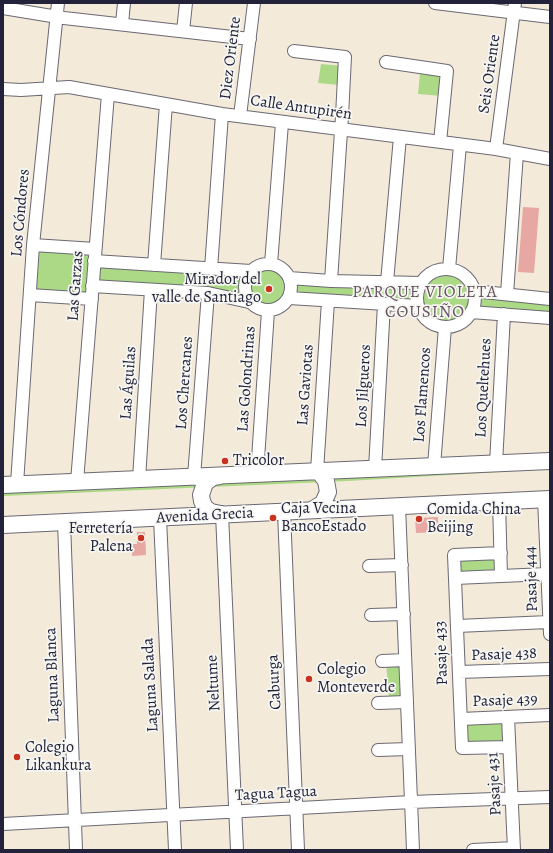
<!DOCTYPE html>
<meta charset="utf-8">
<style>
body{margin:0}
#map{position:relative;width:553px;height:853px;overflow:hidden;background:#f3eada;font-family:Alegreya,serif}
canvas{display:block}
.frame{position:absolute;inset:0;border:4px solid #22223b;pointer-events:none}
</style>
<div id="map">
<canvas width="553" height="853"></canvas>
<div class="frame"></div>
</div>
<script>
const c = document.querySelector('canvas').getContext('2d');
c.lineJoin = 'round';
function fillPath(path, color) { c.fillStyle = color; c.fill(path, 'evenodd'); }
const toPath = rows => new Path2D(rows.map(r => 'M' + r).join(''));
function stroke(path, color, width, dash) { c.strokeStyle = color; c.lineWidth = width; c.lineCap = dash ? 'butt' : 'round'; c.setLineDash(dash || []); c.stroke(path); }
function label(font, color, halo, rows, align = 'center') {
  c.font = font + ' Alegreya,serif'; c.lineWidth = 3.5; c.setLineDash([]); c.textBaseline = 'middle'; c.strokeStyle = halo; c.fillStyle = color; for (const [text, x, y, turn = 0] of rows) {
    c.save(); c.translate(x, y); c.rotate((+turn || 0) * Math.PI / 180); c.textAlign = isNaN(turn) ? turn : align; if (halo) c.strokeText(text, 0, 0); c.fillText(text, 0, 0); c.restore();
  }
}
fillPath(toPath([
 [321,64,343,66,340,85,318,83],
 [420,73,444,75,442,96,418,94],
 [35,248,88,253,89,262,253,273,258,268,271,266,278,269,283,273,287,279,424,285,430,278,439,273,449,272,459,276,467,282,471,292,550,300,550,317,469,311,459,320,446,324,435,322,426,315,421,306,286,297,279,305,268,308,261,307,251,300,90,284,87,295,32,293],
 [550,464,550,469,348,481,3,496,3,491],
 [498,555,499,574,457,575,457,557],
 [386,662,400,662,402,698,389,699],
 [465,721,504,721,505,745,465,746]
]), '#acd986');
fillPath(toPath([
 [523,207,539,208,534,273,518,272],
 [438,517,438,532,416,533,415,518],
 [137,532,145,532,146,555,132,556,132,544,137,544]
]), '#e7a7a2');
const minor = toPath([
 [435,3,550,17],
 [3,8,64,18,250,39],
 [122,24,124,3],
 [183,31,186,3],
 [294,51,345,57,342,116,331,281],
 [386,62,447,71,440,142],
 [3,89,21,90,69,87,222,114,496,149,550,159],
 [240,116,254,3],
 [496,149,515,3],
 [33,245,95,249],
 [94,261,251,271],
 '245 287a23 23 0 1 1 46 0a23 23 0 1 1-46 0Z',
 [271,264,282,123],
 [154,265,166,104],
 [211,269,222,114],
 [449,269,460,145],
 '417 298a29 29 0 1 1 58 0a29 29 0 1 1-58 0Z',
 [289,278,331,281,421,283],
 [387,282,400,137],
 [92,286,208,293,249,302],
 [474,291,550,299],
 [507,294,517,153],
 [30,295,92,299],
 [289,298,418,306],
 [471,312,550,318],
 [496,464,504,314],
 [434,466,445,327],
 [375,469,384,304],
 [317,471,328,301],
 [257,474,268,311],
 [194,477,208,293],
 [139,479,151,290],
 [77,482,108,94],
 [17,484,33,245,58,3],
 [544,499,550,634],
 [499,501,501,576],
 [399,506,413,850],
 [284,512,298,850],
 [222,514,237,850],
 [160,518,175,850],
 [64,522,76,850],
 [501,553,454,555,462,748,509,747],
 [369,566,402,565],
 [455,578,547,574],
 [371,615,404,614],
 [457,626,549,622],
 [382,661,405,660],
 [459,672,550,669],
 [378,703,407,702],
 [508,717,514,850],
 [461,719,550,715],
 [378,750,409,749],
 [3,824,411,802,550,797],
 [473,850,514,848]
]);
const major = toPath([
 [220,476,213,477,205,483,201,495,202,501,205,508,211,512,221,514],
 [3,485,550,461],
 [312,510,323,503,328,492,326,481,321,474,317,471],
 [3,525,550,499]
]);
stroke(minor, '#6b6873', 14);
stroke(major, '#6b6873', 18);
stroke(minor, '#fff', 12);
stroke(major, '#fff', 16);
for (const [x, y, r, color] of [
 [269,289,4,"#c8321e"],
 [225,461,4,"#c8321e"],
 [273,518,4,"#c8321e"],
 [419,519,4,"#c8321e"],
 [141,538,4,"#c8321e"],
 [309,679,4,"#c8321e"],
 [17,757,4,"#c8321e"]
]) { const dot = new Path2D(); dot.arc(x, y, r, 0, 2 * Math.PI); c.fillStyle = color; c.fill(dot); stroke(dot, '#f6f6f2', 1.5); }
label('16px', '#22223b', '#f6f6f2', [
 ["Diez Oriente",231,58,-83],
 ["Seis Oriente",490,74,-82],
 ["Calle Antupirén",301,108,8],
 ["Los Cóndores",21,213,-85],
 ["Las Garzas",76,286,-86],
 ["Las Golondrinas",247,379,-86],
 ["Las Águilas",129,383,-86],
 ["Los Chercanes",185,383,-86],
 ["Las Gaviotas",306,385,-86],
 ["Los Jilgueros",364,386,-87],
 ["Los Queltehues",484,388,-87],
 ["Los Flamencos",423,395,-86],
 ["Avenida Grecia",205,516,-3],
 ["Pasaje 444",532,579,-92],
 ["Pasaje 433",442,653,-92],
 ["Pasaje 438",504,655,-2],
 ["Laguna Blanca",53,675,-92],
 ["Caburga",275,682,-93],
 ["Neltume",214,683,-93],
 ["Laguna Salada",151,685,-93],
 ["Pasaje 439",505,701,-2],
 ["Pasaje 431",495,784,-93],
 ["Tagua Tagua",276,794,-3]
]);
label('16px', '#22223b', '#f6f6f2', [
 ["Mirador del",261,280,"right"],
 ["valle de Santiago",261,298,"right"],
 ["Tricolor",233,461],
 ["Caja Vecina",281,509],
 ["BancoEstado",281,527],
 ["Comida China",427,510],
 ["Beijing",427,528],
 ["Ferretería",133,529,"right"],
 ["Palena",133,547,"right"],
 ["Colegio",317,670],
 ["Monteverde",317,688],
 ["Colegio",25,748],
 ["Likankura",25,766]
], 'left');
c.letterSpacing = '1px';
label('17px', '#67515f', '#f6f6f2', [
 ["PARQUE VIOLETA",425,293],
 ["COUSIÑO",425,313]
]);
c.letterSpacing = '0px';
</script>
